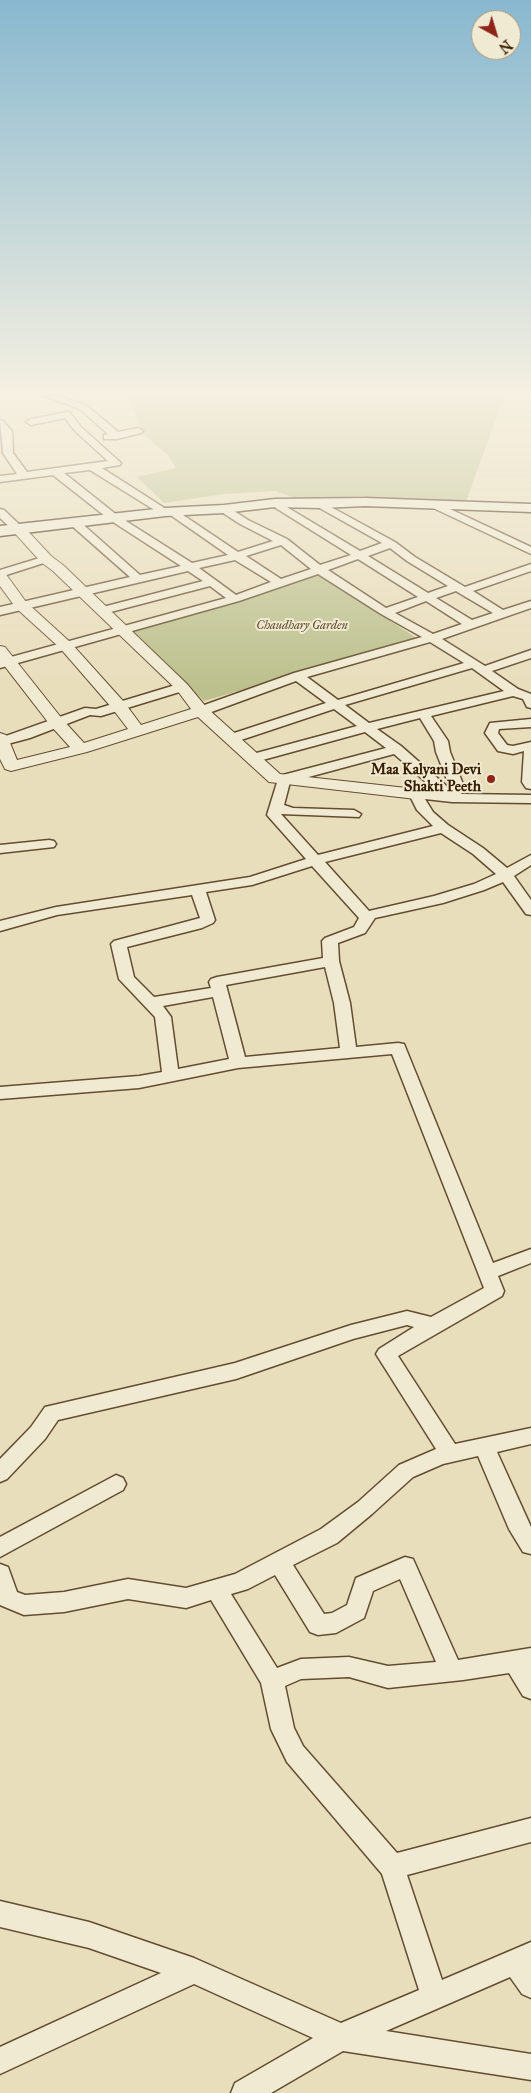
<!DOCTYPE html>
<style>
body{margin:0}
#map{position:relative;width:531px;height:2093px;overflow:hidden;background:#e9debc;font-family:"IM FELL Great Primer",serif}
canvas{display:block}
.north{position:absolute;left:471px;top:10px;width:50px;height:50px;box-sizing:border-box;background:#f1ead3;border:1px solid #a6987f;border-radius:50%;rotate:141deg;font-size:14px;font-weight:700;line-height:20px;text-align:center;color:#361d02}
.north::after{content:'';display:block;margin:auto;width:18px;height:22px;background:#8f2418;clip-path:polygon(50% 0,100% 100%,50% 72%,0 100%)}
</style>
<div id="map">
<canvas width="531" height="2093"></canvas>
<div class="north">N</div>
</div>
<script>
const c = document.querySelector('canvas').getContext('2d');
c.lineJoin = 'round';
function fillPath(path, color) { c.fillStyle = color; c.fill(path, 'evenodd'); }
const toPath = rows => new Path2D(rows.map(r => 'M' + r).join(''));
function stroke(path, color, width, dash) { c.strokeStyle = color; c.lineWidth = width; c.lineCap = dash ? 'butt' : 'round'; c.setLineDash(dash || []); c.stroke(path); }
function label(font, color, halo, rows, align = 'center') {
  c.font = font + ' "IM FELL Great Primer",serif'; c.lineWidth = 4; c.setLineDash([]); c.textBaseline = 'middle'; c.strokeStyle = halo; c.fillStyle = color; for (const [text, x, y, turn = 0] of rows) {
    c.save(); c.translate(x, y); c.rotate((+turn || 0) * Math.PI / 180); c.textAlign = isNaN(turn) ? turn : align; if (halo) c.strokeText(text, 0, 0); c.fillText(text, 0, 0); c.restore();
  }
}
fillPath(toPath([
 [129,396,504,396,466,502,295,498,275,491,224,494,164,503,137,477,176,468,168,455,143,434],
 [317,573,418,639,204,701,130,631]
]), '#bcc08c');
const minor = toPath([
 [44,396,57,396,86,405,118,432,138,428,143,431,141,433,117,439,104,439,104,435,108,434,80,409,44,396],
 [67,412,70,413,81,427,121,463,120,465,102,468,169,511,177,511,238,552,273,541,240,524,220,511,219,509,220,507,228,507,248,520,287,539,320,565,351,555,271,505,270,503,275,500,360,551,382,543,316,506,315,504,320,501,395,542,415,557,465,587,531,564,531,571,473,591,503,610,531,601,531,608,442,639,485,666,531,650,531,658,492,671,518,689,531,694,531,708,527,707,523,699,513,696,431,716,448,741,450,752,465,789,461,794,531,795,531,803,452,802,425,799,433,812,448,825,483,848,507,868,531,855,531,865,514,876,531,900,531,915,526,914,503,882,484,890,443,903,375,918,365,933,338,943,339,961,350,1003,356,1047,398,1043,404,1044,493,1263,531,1249,531,1263,498,1276,504,1291,502,1296,398,1356,455,1444,531,1428,531,1444,497,1452,531,1527,531,1554,523,1552,509,1529,478,1456,443,1464,413,1477,372,1514,337,1543,293,1565,324,1614,332,1613,347,1605,356,1578,405,1557,413,1559,458,1660,531,1648,531,1699,523,1696,509,1673,463,1680,388,1688,349,1677,301,1679,285,1686,294,1728,303,1746,397,1853,531,1818,531,1842,407,1875,442,1980,531,1942,531,1998,522,1994,510,1977,386,2031,531,2054,531,2080,343,2051,271,2093,231,2093,235,2083,313,2038,194,1984,0,2074,0,2047,161,1973,89,1948,0,1927,0,1901,89,1922,194,1958,341,2023,419,1990,382,1874,287,1762,271,1729,261,1683,211,1600,186,1608,128,1599,64,1612,24,1615,0,1605,0,1564,8,1567,17,1592,25,1595,64,1592,128,1579,186,1588,235,1574,321,1529,358,1502,399,1465,436,1449,376,1354,379,1349,414,1327,407,1325,353,1339,236,1379,58,1420,45,1439,7,1479,0,1482,0,1459,31,1427,45,1407,235,1363,351,1325,407,1311,431,1317,484,1288,392,1054,238,1068,139,1088,0,1099,0,1087,139,1076,162,1072,155,1017,119,979,111,944,114,941,200,918,192,895,57,915,0,931,0,921,56,907,250,877,306,859,267,815,279,776,386,748,365,732,259,761,249,761,247,758,249,755,357,726,334,709,238,741,228,741,226,738,228,735,326,703,296,681,206,714,196,714,195,711,196,708,294,673,422,637,381,614,318,574,239,601,0,668,0,660,226,598,210,586,103,614,97,610,99,608,203,581,188,571,0,615,0,607,130,577,71,525,70,523,71,521,79,521,140,575,181,566,110,520,53,475,0,482,0,476,17,474,3,453,0,420,3,421,12,431,13,453,27,472,108,461,75,431,65,418,31,425,26,422,31,419,67,412],
 [90,470,161,514,169,514,228,555,192,563,118,516,64,473,90,470],
 [281,545,311,569,281,579,246,556,281,545],
 [390,548,407,561,448,586,428,593,368,556,390,548],
 [358,559,418,597,386,608,328,570,358,559],
 [235,560,271,582,236,595,199,568,235,560],
 [456,591,459,593,493,613,472,620,436,598,456,591],
 [426,601,462,624,433,634,395,613,426,601],
 [430,642,464,663,338,700,307,677,430,642],
 [472,668,504,691,369,723,345,705,472,668],
 [420,718,434,741,436,752,451,790,401,746,377,729,420,718],
 [394,754,437,792,416,790,409,794,417,810,433,826,318,855,281,814,359,817,361,814,354,810,293,808,284,805,290,782,394,754],
 [441,833,473,854,496,874,474,884,434,896,369,911,325,862,441,833],
 [312,866,359,918,354,927,325,938,322,941,323,958,217,977,211,979,209,982,211,988,154,997,134,977,127,947,202,928,213,923,215,920,206,892,252,885,312,866],
 [325,967,334,1003,340,1048,245,1057,226,985,325,967],
 [213,997,229,1059,178,1069,171,1017,163,1006,213,997],
 [275,1575,310,1632,318,1635,336,1633,364,1618,373,1591,400,1579,436,1662,388,1666,349,1657,301,1659,277,1668,231,1594,248,1589,275,1575],
 [433,501,531,547,531,554,429,506,428,504,433,501],
 [0,509,4,510,23,528,24,530,23,532,15,532,0,518,0,509],
 [46,556,50,557,52,559,50,561,0,577,0,570,46,556],
 [182,683,186,684,188,687,186,690,101,716,90,715,30,738,0,746,0,738,85,708,96,709,182,683],
 [531,719,531,727,499,729,498,733,507,745,513,746,531,742,531,789,526,788,522,782,524,751,513,754,498,751,485,733,490,723,531,719],
 [49,840,54,841,56,844,54,847,0,853,0,845,49,840],
 [116,1475,123,1478,126,1484,123,1490,0,1557,0,1537,116,1475]
]);
const tertiary = toPath([
 [19,526,24,527,51,556,63,565,187,684,207,708,280,774,416,789,422,790,424,794,422,798,416,799,269,782,198,717,87,752,11,771,5,769,0,759,0,733,6,735,8,738,17,760,70,747,51,726,0,660,0,646,5,647,63,720,84,743,128,729,112,708,60,648,16,608,0,586,0,572,5,573,26,602,70,642,124,702,141,725,191,709,177,690,53,571,41,562,12,530,19,526]
]);
const secondary = toPath([
 [365,498,531,504,531,512,365,506,320,508,275,507,224,513,165,516,0,536,0,526,165,508,224,505,275,499,365,498]
]);
stroke(minor, '#634d30', 3);
stroke(tertiary, '#634d30', 2);
stroke(secondary, '#361d02', 3);
fillPath(minor, '#f1ead3');
fillPath(tertiary, '#f1ead3');
fillPath(secondary, '#f1ead3');
const sky = c.createLinearGradient(0, 0, 0, 689);
sky.addColorStop(0, '#88b8cf');
sky.addColorStop(0.57, '#f5f0e1');
sky.addColorStop(1, '#f5f0e100');
c.fillStyle = sky;
c.fillRect(0, 0, 531, 689);
for (const [x, y, r, color] of [
 [491,779,5,"#8f2418"]
]) { const dot = new Path2D(); dot.arc(x, y, r, 0, 2 * Math.PI); c.fillStyle = color; c.fill(dot); stroke(dot, '#f1ead3', 2); }
label('italic 12px', '#5e4e2b', '#f1ead3', [
 ["Chaudhary Garden",302,626]
]);
label('bold 15px', '#361d02', '#f1ead3', [
 ["Maa Kalyani Devi",481,770],
 ["Shakti Peeth",481,787]
], 'right');
</script>
